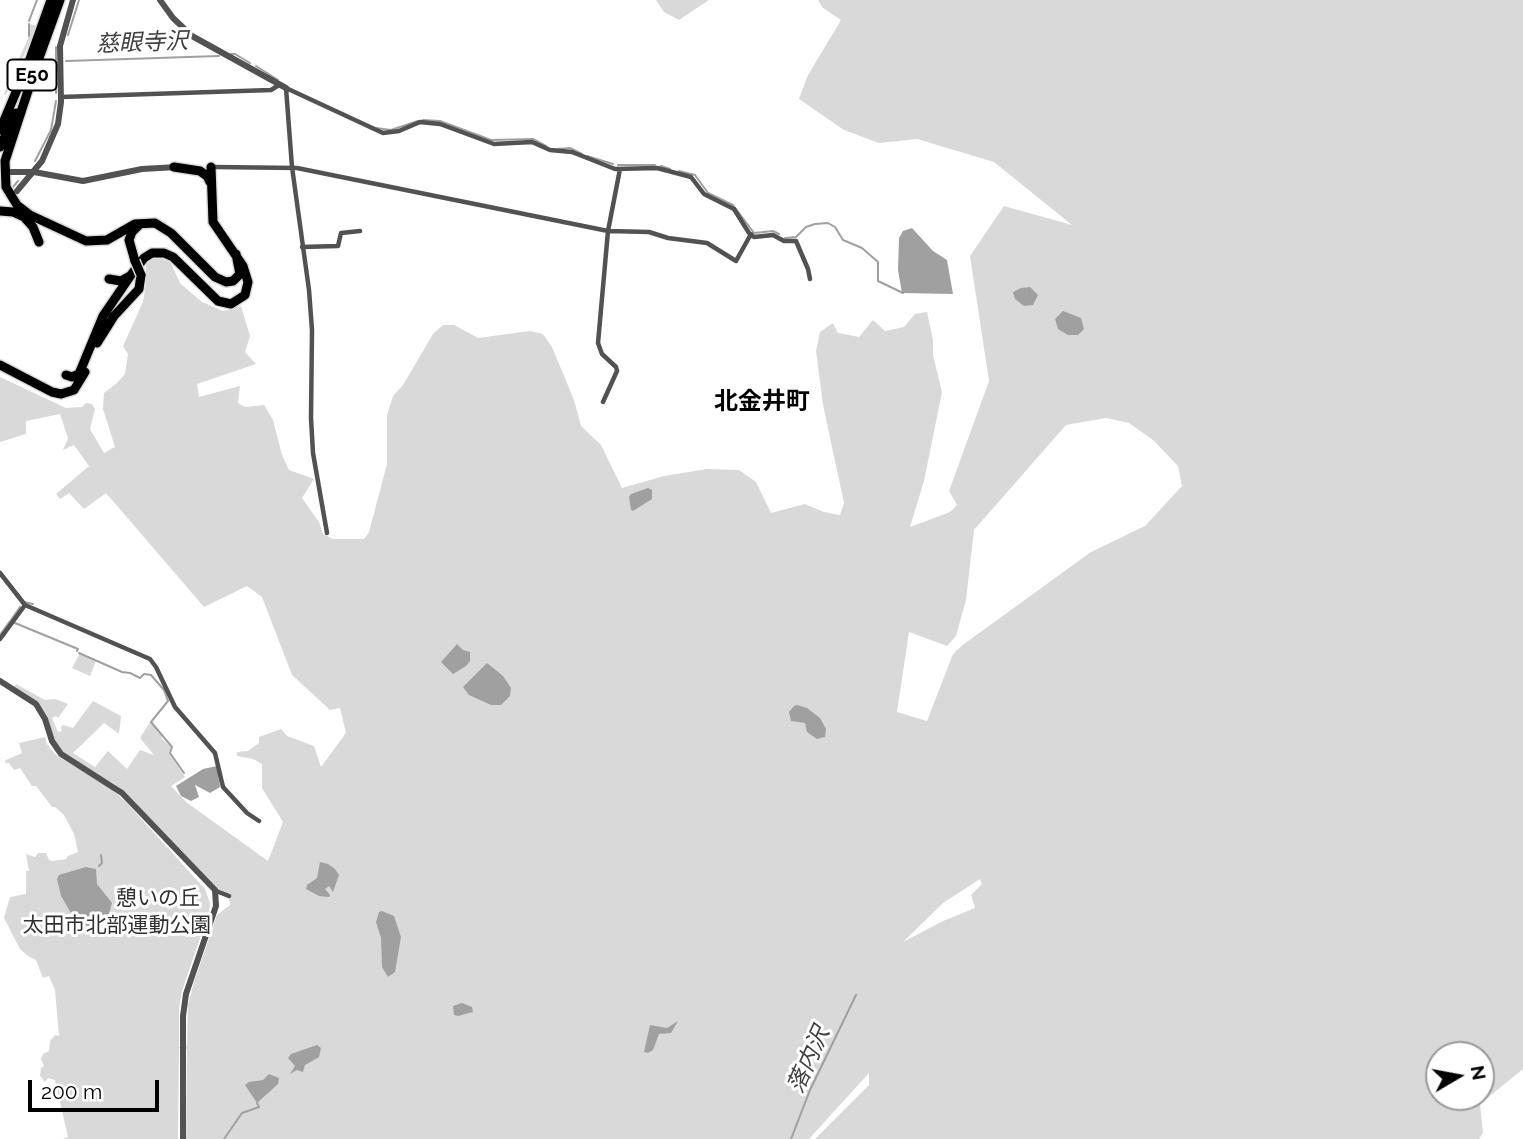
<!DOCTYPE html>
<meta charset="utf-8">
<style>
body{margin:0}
#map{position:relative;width:1523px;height:1139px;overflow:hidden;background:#fff;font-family:Raleway,sans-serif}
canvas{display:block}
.north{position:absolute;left:1425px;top:1041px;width:70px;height:70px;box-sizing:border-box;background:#fff;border:2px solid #999;border-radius:50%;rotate:80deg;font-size:19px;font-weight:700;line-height:28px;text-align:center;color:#000}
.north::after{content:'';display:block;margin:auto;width:24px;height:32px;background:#000;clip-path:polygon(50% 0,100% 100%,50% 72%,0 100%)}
.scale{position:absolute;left:28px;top:1080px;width:131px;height:32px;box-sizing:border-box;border:4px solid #000;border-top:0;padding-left:9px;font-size:21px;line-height:24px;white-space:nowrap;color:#000;-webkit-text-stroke:5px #fff;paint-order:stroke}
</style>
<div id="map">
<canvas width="1523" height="1139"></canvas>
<div class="north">N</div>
<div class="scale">200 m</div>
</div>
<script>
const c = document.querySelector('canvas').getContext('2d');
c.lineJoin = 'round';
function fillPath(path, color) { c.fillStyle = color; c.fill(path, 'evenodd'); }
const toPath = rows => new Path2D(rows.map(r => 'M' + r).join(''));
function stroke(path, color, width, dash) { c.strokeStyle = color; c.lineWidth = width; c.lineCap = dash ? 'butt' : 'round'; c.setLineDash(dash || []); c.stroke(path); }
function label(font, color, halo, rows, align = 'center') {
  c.font = font + ' Raleway,"Noto Sans JP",sans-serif'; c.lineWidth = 6; c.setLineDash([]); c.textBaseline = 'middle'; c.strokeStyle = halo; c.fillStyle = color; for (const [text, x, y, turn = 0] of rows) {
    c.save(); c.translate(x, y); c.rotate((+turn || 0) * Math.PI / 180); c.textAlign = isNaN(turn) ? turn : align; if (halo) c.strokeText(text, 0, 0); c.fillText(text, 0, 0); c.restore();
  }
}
fillPath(toPath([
 [656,0,709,0,679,20,664,12],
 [818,0,1523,0,1523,1069,1480,1104,1483,1133,1479,1139,815,1139,869,1085,869,1073,809,1139,186,1139,187,1049,179,1048,178,1139,63,1139,68,1137,55,1080,48,1078,45,1082,40,1076,41,1068,44,1066,41,1059,43,1054,49,1051,50,1041,55,1035,59,1036,55,990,49,976,43,978,36,960,28,956,20,949,4,918,10,897,26,894,26,871,29,871,26,854,35,857,38,853,46,853,49,860,53,861,66,859,68,856,78,852,74,834,64,815,55,807,52,807,36,786,32,786,20,768,14,770,9,763,5,763,6,760,22,753,19,743,45,737,47,744,56,755,109,787,126,802,205,889,210,903,209,912,182,991,179,1009,179,1047,187,1046,188,1005,194,982,217,915,230,905,229,899,212,886,126,793,113,783,65,755,56,746,43,712,13,688,16,684,45,700,55,699,68,704,58,718,56,716,52,718,58,732,62,731,61,727,63,725,73,728,93,701,121,716,119,734,104,723,73,753,95,767,108,751,127,769,140,750,154,755,140,738,150,722,159,730,162,739,171,747,169,753,185,777,171,786,186,802,268,861,283,822,262,788,262,764,253,759,237,756,237,752,248,751,259,743,259,737,281,729,287,736,314,746,321,767,346,733,340,708,330,710,292,675,262,597,247,586,204,607,106,493,84,509,69,493,60,499,56,494,89,466,74,445,63,450,68,438,60,414,26,421,26,434,0,442,0,377,66,408,82,407,86,403,92,404,95,409,90,429,104,453,115,447,103,409,104,393,117,383,125,374,128,354,123,346,143,302,146,285,146,264,149,260,160,256,169,259,180,283,202,302,223,311,241,306,250,336,245,352,256,364,197,384,199,397,240,386,238,403,245,407,264,405,273,420,282,455,289,470,314,479,302,498,319,522,323,534,333,539,364,539,369,532,387,464,387,415,393,396,403,385,433,334,443,325,454,325,478,338,530,331,543,334,552,347,574,400,581,426,601,445,622,488,664,476,707,469,739,470,756,482,771,513,805,504,824,512,840,515,844,503,823,405,816,351,820,332,833,323,838,333,859,337,873,320,885,331,904,327,915,314,927,312,933,340,933,355,942,392,924,481,910,527,950,512,957,505,949,491,989,381,970,256,1004,206,1072,225,994,162,917,139,879,143,844,130,799,99,808,75,841,20,823,8],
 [1106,418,1129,423,1153,440,1178,466,1182,486,1145,526,1091,552,964,644,953,654,927,721,897,712,909,632,947,646,956,636,966,600,974,530,1066,425],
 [980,879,982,884,971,895,975,908,943,921,903,942,943,903],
 [1439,1055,1481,1055,1481,1097,1439,1097],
 [29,24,37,26,6,95,4,94,29,36],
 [80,653,96,661,90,676,72,668]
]), '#d9d9d9');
fillPath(toPath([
 [912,228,933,251,947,260,953,294,902,293,898,270,899,238,903,231],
 [1030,287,1038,295,1033,305,1024,306,1015,299,1013,292,1021,288],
 [1063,311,1081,318,1084,329,1078,335,1068,335,1058,329,1055,319],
 [648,488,652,490,652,499,633,511,631,510,629,497,631,494],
 [457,644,463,650,470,652,470,661,466,666,453,674,441,662],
 [487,663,503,676,511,688,510,696,501,705,491,705,469,695,463,687],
 [797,705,807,708,820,718,826,729,825,737,817,739,807,732,805,723,791,721,789,712,794,706],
 [217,766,220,787,210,793,195,785,199,797,191,801,181,796,176,786,203,769],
 [320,862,328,864,335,869,339,875,333,892,329,886,325,889,330,895,329,897,319,896,306,889,307,885,317,878],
 [86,867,96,869,97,884,112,903,108,917,99,923,88,926,75,920,61,896,57,879,59,875],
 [382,911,394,916,401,937,395,972,388,977,382,967,381,938,376,922,379,912],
 [462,1003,472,1007,473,1012,458,1016,454,1015,453,1006],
 [678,1021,671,1033,659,1034,653,1050,648,1053,644,1052,650,1025,667,1028],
 [317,1045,321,1048,319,1057,305,1065,303,1072,297,1070,290,1074,295,1066,288,1058,291,1054],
 [269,1074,279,1078,278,1084,257,1103,245,1085,249,1082,263,1080]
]), '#a0a0a0');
stroke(toPath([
 [29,21,37,0],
 [29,24,29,36],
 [68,35,79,0],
 [231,54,235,54,250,63],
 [66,61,219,56],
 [56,63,56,47],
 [256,66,278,80],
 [56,93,56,64],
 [423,120,440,121,491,140,533,139,546,146],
 [376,128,391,130,418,121],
 [558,149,570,148,582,154],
 [587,156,613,164],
 [35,161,51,130,56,101],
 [618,165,655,165],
 [661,166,670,169],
 [679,171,695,175,708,193,733,205,754,233,773,231,779,234],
 [12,188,18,181],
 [785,238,796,237,806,227,815,224,828,223,835,227,843,240,862,248,878,262,878,281,903,293],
 [24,602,33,604],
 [11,620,20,607],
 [15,623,78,649,77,651],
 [0,635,10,621],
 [79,653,122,672,130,673,140,678,144,674,151,675,164,690,168,701,151,722,172,747,170,753,184,773],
 [99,866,102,863,101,855],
 [224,1139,242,1113,259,1107,257,1103],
 [791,1139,810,1090,856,995]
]), '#a0a0a0', 2);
const motorway = toPath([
 [40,54,5,161,6,187,17,205,30,215,86,241,107,240,135,224,155,223,171,233,215,277,226,282,233,281,240,274,236,254],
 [39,58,60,0],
 [0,130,30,59,51,0],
 [0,147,16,113],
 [174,167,200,171,207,176,210,182],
 [0,211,13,212,24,217,33,227,39,242],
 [135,261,129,240,132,232,139,225],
 [109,279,121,281,130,276],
 [97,343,114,316,139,289,141,275],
 [0,365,52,392,61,394,74,390,85,372],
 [66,375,72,377,79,374,103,316,131,275,144,258,152,253,164,253,173,257,218,301,231,304,245,295,248,282,243,266,213,222,211,167]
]);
stroke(motorway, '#dbdbdb', 12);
stroke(toPath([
 [61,97,271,90,279,85],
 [214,167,297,168,608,231,649,232,668,238,707,243,736,261,751,234],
 [302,247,338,246,341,233,360,231],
 [603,402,617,371,616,367,602,354,598,343,608,231,620,169],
 [327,533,313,453,311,418,312,330,309,290,292,167,286,88,383,133,399,131,420,122,440,124,494,144,532,142,550,150,572,152,615,169,657,168,691,177,704,194,734,209,749,233,754,237,773,235,784,241,796,241,808,269,810,279],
 [0,573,25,605,150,659,156,667,175,707,215,753,223,787,247,813,259,821],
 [0,639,25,605],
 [216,891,229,896]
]), '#525252', 4.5);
stroke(toPath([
 [160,0,173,18,192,36,286,88],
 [8,172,34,172,83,181,142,169,177,167],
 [17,191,42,161,58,124,61,102,60,46,73,0],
 [0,681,36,704,45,719,52,741,61,754,122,793,215,890,216,906,186,994,183,1016,183,1139]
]), '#525252', 6);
stroke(motorway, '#000', 9);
const motorwayBridge = toPath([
 [135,261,141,275]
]);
stroke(motorwayBridge, '#dbdbdb', 12, []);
stroke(motorwayBridge, '#000', 9);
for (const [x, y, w] of [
 [32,75,49]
]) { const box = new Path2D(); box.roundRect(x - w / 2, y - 15.5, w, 31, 5); c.fillStyle = '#fff'; c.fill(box); stroke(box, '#000', 2); }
label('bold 19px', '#000', null, [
 ["E50",32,75]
]);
label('21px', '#303030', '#fff', [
 ["憩いの丘",158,899],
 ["太田市北部運動公園",117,926]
]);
label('italic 23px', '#414141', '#fff', [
 ["慈眼寺沢",142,43,-2],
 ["落内沢",809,1060,-66]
]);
label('bold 24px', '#000', '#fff', [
 ["北金井町",762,402]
]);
</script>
